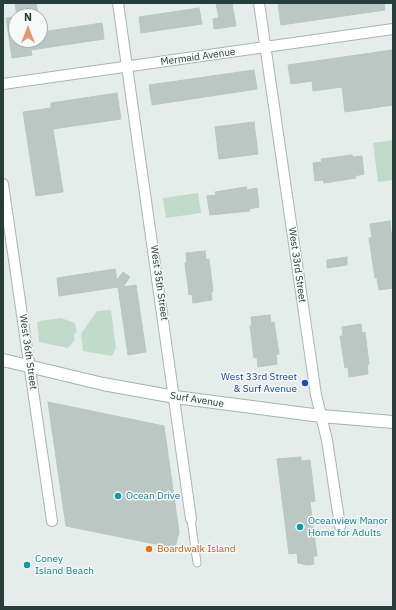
<!DOCTYPE html>
<style>
body{margin:0}
#map{position:relative;width:396px;height:610px;overflow:hidden;background:#e5edea;font-family:"IBM Plex Sans",sans-serif}
canvas{display:block}
.frame{position:absolute;inset:0;border:4px solid #263d39;pointer-events:none}
.north{position:absolute;left:8px;top:8px;width:40px;height:40px;box-sizing:border-box;background:#f6f9f8;border:1px solid #a3aeac;border-radius:50%;rotate:0deg;font-size:11px;font-weight:700;line-height:16px;text-align:center;color:#263d39}
.north::after{content:'';display:block;margin:auto;width:14px;height:18px;background:#e2976e;clip-path:polygon(50% 0,100% 100%,50% 72%,0 100%)}
</style>
<div id="map">
<canvas width="396" height="610"></canvas>
<div class="frame"></div>
<div class="north">N</div>
</div>
<script>
const c = document.querySelector('canvas').getContext('2d');
c.lineJoin = 'round';
function fillPath(path, color) { c.fillStyle = color; c.fill(path, 'evenodd'); }
const toPath = rows => new Path2D(rows.map(r => 'M' + r).join(''));
function stroke(path, color, width, dash) { c.strokeStyle = color; c.lineWidth = width; c.lineCap = dash ? 'butt' : 'round'; c.setLineDash(dash || []); c.stroke(path); }
function label(font, color, halo, rows, align = 'center') {
  c.font = font + ' "IBM Plex Sans",sans-serif'; c.lineWidth = 3; c.setLineDash([]); c.textBaseline = 'middle'; c.strokeStyle = halo; c.fillStyle = color; for (const [text, x, y, turn = 0] of rows) {
    c.save(); c.translate(x, y); c.rotate((+turn || 0) * Math.PI / 180); c.textAlign = isNaN(turn) ? turn : align; if (halo) c.strokeText(text, 0, 0); c.fillText(text, 0, 0); c.restore();
  }
}
fillPath(toPath([
 [393,140,393,180,378,182,373,143],
 [198,193,201,213,166,218,163,198],
 [111,310,116,348,112,356,83,351,81,334,97,311],
 [61,318,75,323,77,331,74,335,75,340,68,348,39,342,37,323,39,321]
]), '#c1dbcb');
const building = toPath([
 [15,3,36,3,38,14,17,16,15,3],
 [216,3,232,3,236,26,214,29,213,19,219,18,216,3],
 [278,3,384,3,385,10,281,25,278,3],
 [199,8,202,24,141,33,139,17,199,8],
 [16,17,16,40,43,40,42,32,102,23,104,39,31,50,32,55,12,58,6,18,16,17],
 [392,50,393,105,345,112,342,87,313,91,312,81,291,84,288,65,392,50],
 [254,70,257,89,152,105,149,85,254,70],
 [117,93,121,119,53,129,63,192,36,196,23,112,51,108,51,103,117,93],
 [254,122,258,154,219,159,215,127,254,122],
 [352,155,353,157,362,156,364,174,355,176,356,178,324,183,323,180,315,181,313,163,322,162,321,159,352,155],
 [246,187,247,190,257,188,259,207,249,209,250,211,210,215,207,196,216,195,215,192,246,187],
 [390,221,391,233,393,233,393,288,379,290,377,278,375,278,369,238,372,237,370,224,390,221],
 [205,251,206,260,209,259,213,291,211,292,212,300,193,303,192,294,189,295,185,263,187,262,186,253,205,251],
 [347,257,347,265,327,268,327,260,347,257],
 [115,269,117,280,123,272,130,277,123,287,136,285,146,352,128,355,118,287,59,296,57,278,115,269],
 [270,315,271,323,274,322,279,354,276,355,277,364,258,367,257,357,254,358,250,326,252,326,251,317,270,315],
 [361,324,362,333,365,332,369,364,367,364,368,374,349,377,348,367,345,368,340,336,343,336,342,327,361,324],
 [48,402,164,426,179,532,175,548,66,526,48,402],
 [301,457,301,461,310,460,315,501,310,502,317,556,313,556,314,564,307,565,298,563,297,553,289,554,277,459,301,457]
]);
fillPath(building, '#bbc7c3');
stroke(building, '#b8c6c2', 1);
const pedestrian = toPath([
 [191,519,197,563]
]);
const minor = toPath([
 [118,3,191,519],
 [259,3,316,395,327,440,340,526],
 [3,84,393,29],
 [3,184,52,521]
]);
const secondary = toPath([
 [3,360,103,384,175,397,321,416,393,422]
]);
stroke(pedestrian, '#a8b5b1', 9);
stroke(minor, '#a8b5b1', 12);
stroke(secondary, '#a2b4b0', 14);
stroke(pedestrian, '#fff', 7);
stroke(minor, '#fff', 10);
stroke(secondary, '#fff', 12);
for (const [x, y, r, color] of [
 [305,383,4,"#1a4fb4"],
 [118,496,4,"#0f9aa8"],
 [300,527,4,"#0f9aa8"],
 [149,549,4,"#e8710a"],
 [27,565,4,"#0f9aa8"]
]) { const dot = new Path2D(); dot.arc(x, y, r, 0, 2 * Math.PI); c.fillStyle = color; c.fill(dot); stroke(dot, '#f6f9f8', 1.5); }
label('10px', '#263d39', '#f6f9f8', [
 ["Mermaid Avenue",198,57,-8],
 ["West 33rd Street",297,265,82],
 ["West 35th Street",159,283,82],
 ["West 36th Street",28,352,82],
 ["Surf Avenue",197,400,9]
]);
label('10px', '#164399', '#f6f9f8', [
 ["West 33rd Street",297,377],
 ["& Surf Avenue",297,389]
], 'right');
label('10px', '#0d838f', '#f6f9f8', [
 ["Ocean Drive",126,496],
 ["Oceanview Manor",308,521],
 ["Home for Adults",308,533],
 ["Coney",35,559],
 ["Island Beach",35,571]
], 'left');
label('10px', '#c56008', '#f6f9f8', [
 ["Boardwalk Island",157,549]
], 'left');
</script>
